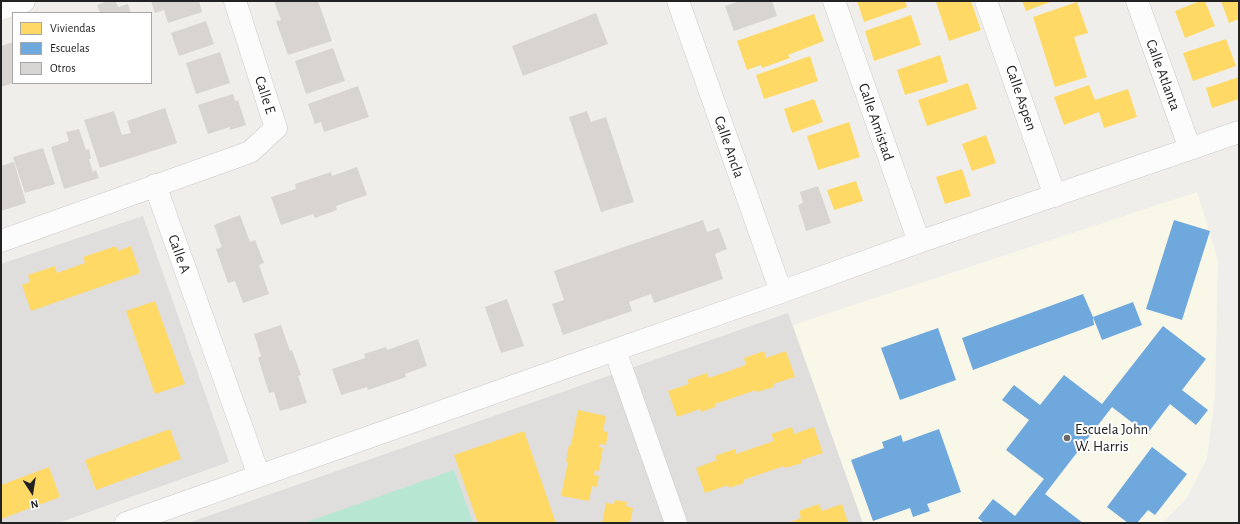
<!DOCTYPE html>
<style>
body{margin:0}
#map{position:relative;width:1240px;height:524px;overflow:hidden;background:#f0eeeb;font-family:"Alegreya Sans",sans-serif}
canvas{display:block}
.frame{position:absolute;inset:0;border:2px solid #222;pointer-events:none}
.legend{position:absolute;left:12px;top:12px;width:140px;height:72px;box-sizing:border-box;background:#fff;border:1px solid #a7a7a7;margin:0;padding:5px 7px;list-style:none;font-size:12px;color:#222}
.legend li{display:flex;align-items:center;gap:8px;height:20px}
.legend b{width:20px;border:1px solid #a7a7a7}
.north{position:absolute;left:12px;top:472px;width:40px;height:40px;-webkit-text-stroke:3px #fff;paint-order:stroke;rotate:168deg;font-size:11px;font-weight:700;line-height:16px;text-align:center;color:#222}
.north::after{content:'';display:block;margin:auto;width:14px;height:18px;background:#222;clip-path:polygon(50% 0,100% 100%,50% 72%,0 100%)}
</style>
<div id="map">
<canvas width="1240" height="524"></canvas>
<div class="frame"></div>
<ul class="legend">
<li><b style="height:11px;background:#ffd966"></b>Viviendas</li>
<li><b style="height:11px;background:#6fa8dc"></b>Escuelas</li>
<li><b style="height:11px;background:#d7d4d2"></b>Otros</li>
</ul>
<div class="north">N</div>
</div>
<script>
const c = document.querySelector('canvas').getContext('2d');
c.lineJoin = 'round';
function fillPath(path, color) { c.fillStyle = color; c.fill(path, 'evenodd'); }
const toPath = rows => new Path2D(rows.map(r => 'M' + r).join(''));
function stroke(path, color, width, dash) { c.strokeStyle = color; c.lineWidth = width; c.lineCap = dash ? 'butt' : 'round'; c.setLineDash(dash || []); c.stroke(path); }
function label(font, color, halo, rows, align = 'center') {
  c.font = font + ' "Alegreya Sans",sans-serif'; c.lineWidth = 4; c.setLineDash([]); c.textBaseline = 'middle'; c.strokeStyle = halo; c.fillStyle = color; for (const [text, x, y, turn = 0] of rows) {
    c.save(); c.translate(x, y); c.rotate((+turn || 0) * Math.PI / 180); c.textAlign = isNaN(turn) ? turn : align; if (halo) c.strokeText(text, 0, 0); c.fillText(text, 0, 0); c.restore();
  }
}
fillPath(toPath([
 [143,216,229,462,58,523,1,523,1,264],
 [788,313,863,523,188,523]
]), '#dfdedc');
fillPath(toPath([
 [1197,192,1218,260,1215,395,1207,458,1187,498,1162,523,863,523,793,325]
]), '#f8f7e8');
fillPath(toPath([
 [454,470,473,523,304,523]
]), '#b7e6d2');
fillPath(toPath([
 [857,1,905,1,907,7,864,22],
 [938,1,971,1,981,30,949,41,936,2],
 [1022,1,1053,1,1026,11],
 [1200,1,1205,1,1215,26,1185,38,1175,11],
 [1221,1,1239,1,1239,19,1229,23],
 [1077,2,1088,33,1074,37,1087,77,1055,87,1033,17],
 [814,14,824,41,788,55,790,58,762,68,761,65,747,70,737,41],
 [911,15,921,45,874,61,865,31],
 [1226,39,1236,66,1193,81,1183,53],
 [940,55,948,82,905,95,897,70],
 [810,56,818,81,764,99,756,75],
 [1239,77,1239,99,1212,108,1206,88],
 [968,83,977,109,927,126,918,100],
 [1089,85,1095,100,1128,89,1137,117,1104,128,1099,112,1064,125,1054,97],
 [814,99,823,122,792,133,784,109],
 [849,122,860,157,818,170,807,136],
 [986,135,996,163,972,171,962,144],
 [962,169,971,196,945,204,936,177],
 [856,181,863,201,834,210,827,190],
 [116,246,118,251,131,246,140,273,31,311,22,285,30,282,28,275,55,266,57,273,85,263,83,257],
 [155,301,185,384,155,394,126,311],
 [764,351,766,358,786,351,795,377,773,384,774,387,757,392,756,390,715,404,715,407,701,412,700,409,677,417,668,391,689,384,687,380,707,373,709,378,746,365,744,358],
 [578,410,606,416,603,431,608,432,606,445,600,444,599,447,603,448,599,471,595,470,594,475,599,476,597,487,592,486,589,501,561,496,568,462,566,462,569,445,571,445],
 [792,427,794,434,814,427,823,453,801,460,802,463,785,468,784,466,743,480,744,483,729,488,728,485,705,493,696,468,717,460,715,456,735,449,736,454,774,441,771,434],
 [170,429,181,459,96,490,85,460],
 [524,431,556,523,478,523,454,455],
 [49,467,60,497,1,519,1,485],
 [615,500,627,502,626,506,633,508,630,523,602,523,606,503,614,504],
 [819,504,822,511,842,504,848,523,788,523,801,518,799,511]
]), '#ffd966');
fillPath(toPath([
 [1174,220,1210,231,1182,320,1146,309],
 [1083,294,1093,317,1133,302,1142,325,1102,340,1093,317,1094,325,973,370,962,338],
 [1163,326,1206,359,1182,390,1208,410,1196,425,1170,404,1147,434,1112,407,1045,494,1083,523,984,523,978,518,993,499,1015,516,1044,479,1006,450,1029,420,1002,400,1014,385,1040,405,1064,375,1102,404],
 [938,328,956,380,900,400,881,348],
 [939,429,961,492,927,504,930,511,913,517,910,508,873,521,851,460,884,448,882,442,901,435,903,442],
 [1152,447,1187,474,1155,515,1148,510,1137,523,1128,523,1107,507]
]), '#6fa8dc');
fillPath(toPath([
 [108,1,116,1,118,7,128,4,131,13,100,13,97,5],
 [151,1,199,1,202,12,168,23,164,10,155,13],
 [274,1,318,1,332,41,288,55,276,21,281,20],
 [740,1,772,1,777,16,734,31,725,6],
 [596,13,608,44,523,76,512,46],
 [206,21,214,44,179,56,171,33],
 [13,42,13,83,1,87,1,46],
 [333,48,345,81,306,94,295,61],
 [220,52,230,83,196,94,186,63],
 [358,86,369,117,324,132,321,122,315,124,308,104],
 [233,94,235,101,238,100,246,125,230,130,230,127,208,134,198,105],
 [165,108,177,143,100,168,84,120,114,111,122,135,131,133,127,121],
 [587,111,591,122,606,117,634,202,601,212,569,117],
 [79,129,86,150,89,149,91,159,89,159,93,172,96,170,99,178,64,189,51,147,69,141,66,132],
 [43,148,55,184,25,193,13,157],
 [14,162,26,203,1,211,1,166],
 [357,167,367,195,336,206,337,210,315,218,313,214,281,225,271,197,296,189,295,184,331,172,332,176],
 [818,186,831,223,806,231,798,205,803,203,800,192],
 [240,215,250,242,255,240,264,263,259,265,269,294,243,303,235,281,228,283,216,249,222,247,214,225],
 [703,220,707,232,719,228,727,249,715,254,723,279,654,303,651,294,629,302,632,311,563,335,552,304,564,300,554,271],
 [507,299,524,346,501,353,485,307],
 [281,325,290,351,292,350,301,375,298,376,307,403,280,411,274,392,269,393,258,358,261,356,254,334],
 [418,339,427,366,405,374,406,377,368,390,367,387,341,395,332,369,365,358,364,354,386,347,387,350]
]), '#d7d4d2');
const minor = toPath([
 [678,1,781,292],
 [834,1,919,242],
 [986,1,1055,196],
 [1137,1,1190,149],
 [1,9,24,1],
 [155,185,259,476],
 [1,241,250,152,276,128,235,1],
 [615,350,676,523],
 [126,523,615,350,781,292,919,242,1239,132]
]);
stroke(minor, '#c9c8c7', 23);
stroke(minor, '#fdfcfc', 22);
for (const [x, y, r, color] of [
 [1067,438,4,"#6a6968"]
]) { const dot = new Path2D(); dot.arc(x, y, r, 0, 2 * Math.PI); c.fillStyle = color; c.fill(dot); stroke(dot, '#fff', 1.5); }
label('15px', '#222', '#fff', [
 ["Calle Atlanta",1163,75,70],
 ["Calle E",265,95,72],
 ["Calle Aspen",1021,98,71],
 ["Calle Amistad",876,122,71],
 ["Calle Ancla",729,147,71],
 ["Calle A",179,254,70]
]);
label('15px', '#222', '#fff', [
 ["Escuela John",1075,429],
 ["W. Harris",1075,446]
], 'left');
</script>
